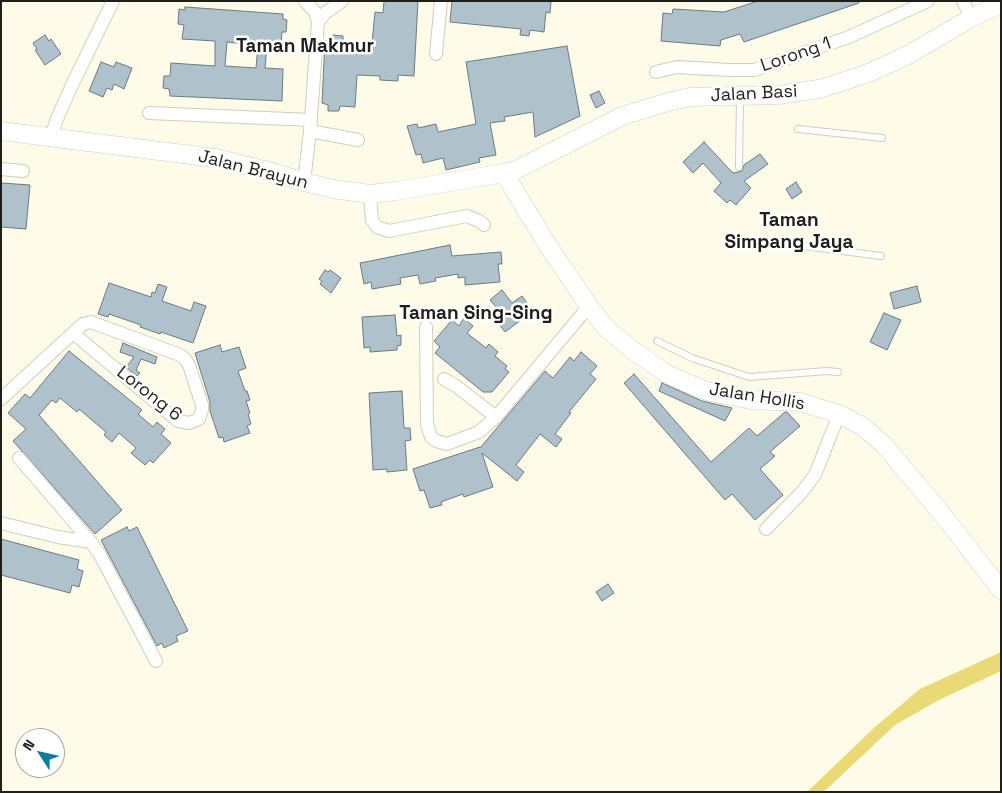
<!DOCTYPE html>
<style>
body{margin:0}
#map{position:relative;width:1002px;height:793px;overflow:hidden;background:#fefce9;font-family:"Space Grotesk",sans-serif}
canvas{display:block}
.frame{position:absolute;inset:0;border:2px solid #1f1e18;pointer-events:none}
.north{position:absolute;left:15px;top:728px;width:50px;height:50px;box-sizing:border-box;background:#fff;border:1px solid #a5a5a3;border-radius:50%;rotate:305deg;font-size:14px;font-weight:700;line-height:20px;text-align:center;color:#1f1e18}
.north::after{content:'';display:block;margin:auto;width:18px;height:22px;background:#0f7ba5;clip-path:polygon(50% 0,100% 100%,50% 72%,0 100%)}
</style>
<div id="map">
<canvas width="1002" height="793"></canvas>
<div class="frame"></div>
<div class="north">N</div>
</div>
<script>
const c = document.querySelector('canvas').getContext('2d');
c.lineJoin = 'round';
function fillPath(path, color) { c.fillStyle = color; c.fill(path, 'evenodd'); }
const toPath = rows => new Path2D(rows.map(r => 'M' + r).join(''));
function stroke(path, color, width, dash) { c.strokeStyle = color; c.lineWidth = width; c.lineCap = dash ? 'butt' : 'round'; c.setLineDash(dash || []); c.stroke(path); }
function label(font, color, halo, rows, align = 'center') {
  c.font = font + ' "Space Grotesk",sans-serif'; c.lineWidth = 5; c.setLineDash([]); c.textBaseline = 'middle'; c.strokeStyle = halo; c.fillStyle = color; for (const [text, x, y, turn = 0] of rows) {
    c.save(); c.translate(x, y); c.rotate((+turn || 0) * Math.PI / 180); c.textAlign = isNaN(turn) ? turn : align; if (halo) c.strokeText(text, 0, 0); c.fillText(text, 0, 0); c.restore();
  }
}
fillPath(toPath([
 [1001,652,1001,671,939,700,895,725,827,789,822,792,807,792,875,727,920,689]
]), '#e9da75');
const building = toPath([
 [384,1,418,1,414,76,398,75,398,81,380,80,380,76,357,75,355,107,340,106,339,111,328,111,328,105,322,103,325,41,333,41,333,35,343,36,343,42,372,43,375,12,383,13,384,1],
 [452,1,547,1,551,2,550,13,546,12,544,32,530,30,529,36,520,35,521,29,450,22,452,1],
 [758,1,859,1,859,3,744,42,740,34,721,40,720,46,661,41,663,13,672,14,673,9,724,12,758,1],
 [185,7,283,14,283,19,287,20,286,32,282,32,281,46,267,45,265,68,283,69,282,101,170,96,169,89,163,88,164,76,170,76,171,63,215,66,215,41,182,39,184,25,178,24,179,9,185,10,185,7],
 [227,42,258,45,256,68,225,66,227,42],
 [45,35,49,41,51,39,61,54,45,65,35,50,37,49,33,43,45,35],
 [567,46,580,116,535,137,533,112,504,117,505,121,490,123,496,155,479,158,480,162,446,170,443,158,423,163,421,154,416,155,407,126,417,124,418,128,436,124,438,132,476,124,466,62,567,46],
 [101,62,114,67,116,62,132,68,124,89,114,84,112,90,107,88,103,97,89,91,101,62],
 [599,91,605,103,596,108,590,95,599,91],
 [704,142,731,171,734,173,742,171,744,165,760,154,768,164,744,181,751,188,736,205,730,200,727,203,714,191,721,183,703,163,693,173,683,162,704,142],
 [796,182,802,192,792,199,786,189,796,182],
 [1,183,30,185,26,229,1,227,1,183],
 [450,245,452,256,501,252,502,264,498,264,500,282,465,285,465,277,458,278,458,274,435,278,436,281,420,284,418,275,400,278,401,284,372,289,371,282,364,284,360,263,450,245],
 [325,270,328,272,330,270,341,278,331,293,320,284,322,281,319,279,325,270],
 [109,283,151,297,152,292,155,293,158,284,167,287,162,301,191,311,194,302,206,306,193,343,161,332,160,334,140,327,141,325,109,314,108,317,98,314,109,283],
 [917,286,921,302,894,309,890,293,917,286],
 [502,290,512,303,522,296,533,311,505,332,490,312,496,307,490,300,502,290],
 [884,313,901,320,887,350,870,342,884,313],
 [395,315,397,336,401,335,401,345,397,346,397,350,370,352,370,347,364,348,362,317,395,315],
 [464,318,473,326,467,333,486,348,489,344,498,352,495,356,507,366,505,369,509,372,492,392,483,392,435,353,440,347,434,341,452,320,459,326,464,318],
 [123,343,157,357,155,364,141,359,136,370,140,373,137,376,126,367,134,357,120,352,123,343],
 [220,345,222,352,239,347,246,368,238,371,245,391,247,391,250,400,246,401,250,413,248,414,251,424,247,426,250,433,224,442,223,437,219,438,210,411,210,402,195,353,220,345],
 [69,351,142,410,138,414,153,427,157,422,165,429,161,434,171,443,153,463,150,460,145,465,131,453,136,448,119,433,112,442,104,435,106,432,79,409,77,412,60,398,56,403,52,400,39,415,122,510,95,534,13,441,26,429,8,413,25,394,30,398,69,351],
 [581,352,597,366,590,374,596,379,569,412,571,413,555,434,562,439,556,447,540,434,516,465,524,472,517,481,482,453,493,487,464,497,463,494,441,502,442,505,430,508,424,490,420,491,413,469,480,447,480,448,545,371,553,378,570,357,574,361,581,352],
 [634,374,711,462,749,428,757,436,785,412,787,412,800,426,770,452,775,456,760,469,783,495,755,520,732,494,725,500,624,383,634,374],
 [662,383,702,401,732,408,725,421,659,391,662,383],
 [402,391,404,428,410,428,411,440,405,441,407,470,387,472,387,469,373,470,369,393,402,391],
 [127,527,129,531,137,527,188,631,176,636,178,641,164,648,162,643,157,646,101,540,127,527],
 [1,539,79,560,77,569,83,571,79,587,72,585,70,593,1,575,1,539],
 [608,584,614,593,602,601,596,592,608,584]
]);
fillPath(building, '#afc2cc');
stroke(building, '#697a84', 1);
const lane = toPath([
 [798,129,882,138],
 [739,167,740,98],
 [741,242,804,246,881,256],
 [657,341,692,358,749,377,827,371,838,372]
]);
const street = toPath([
 [963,1,971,18],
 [318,22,325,13,342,1],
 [436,54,441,1],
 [656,72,677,67,729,70,754,70,849,37,928,1],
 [149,113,311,120],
 [310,131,358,140],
 [51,137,57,119,72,85,113,1],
 [1,169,23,171],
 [304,182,310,131,318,22,315,12,305,1],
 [370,194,372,220,377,227,389,231,467,216,479,221,484,225],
 [426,327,427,424,431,437,436,441,447,444,479,432,496,417,589,306],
 [444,379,456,386,496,417],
 [1,399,73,333,83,324,91,322,180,355,185,359,189,365,202,405,202,410,199,419,189,423,178,421,73,333],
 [19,458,91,542],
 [1,523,58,537,91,542,100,555,156,661],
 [766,529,801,493,815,475,839,414]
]);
const secondary = toPath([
 [1,131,215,158,273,172,304,182,333,189,370,194,396,191,504,173,516,170,622,116,668,102,690,97,779,95,819,89,839,83,871,72,908,55,971,18,1001,4],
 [504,173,550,249,589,306,606,328,631,349,667,374,706,391,751,400,800,402,839,414,862,426,883,444,942,514,1001,590]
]);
stroke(lane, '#d0cebc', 8);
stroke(street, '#d0cebc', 14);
stroke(secondary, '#d0cebc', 19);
stroke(lane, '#fff', 6);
stroke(street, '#fff', 12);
stroke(secondary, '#fff', 18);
label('18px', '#1f1e18', '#fff', [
 ["Lorong 1",796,55,-19],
 ["Jalan Basi",754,94,-3],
 ["Jalan Brayun",253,170,14],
 ["Lorong 6",149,394,38],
 ["Jalan Hollis",757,397,9]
]);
label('bold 19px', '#1f1e18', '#fff', [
 ["Taman Makmur",305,47],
 ["Taman",789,221],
 ["Simpang Jaya",789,243],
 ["Taman Sing-Sing",476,314]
]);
</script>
